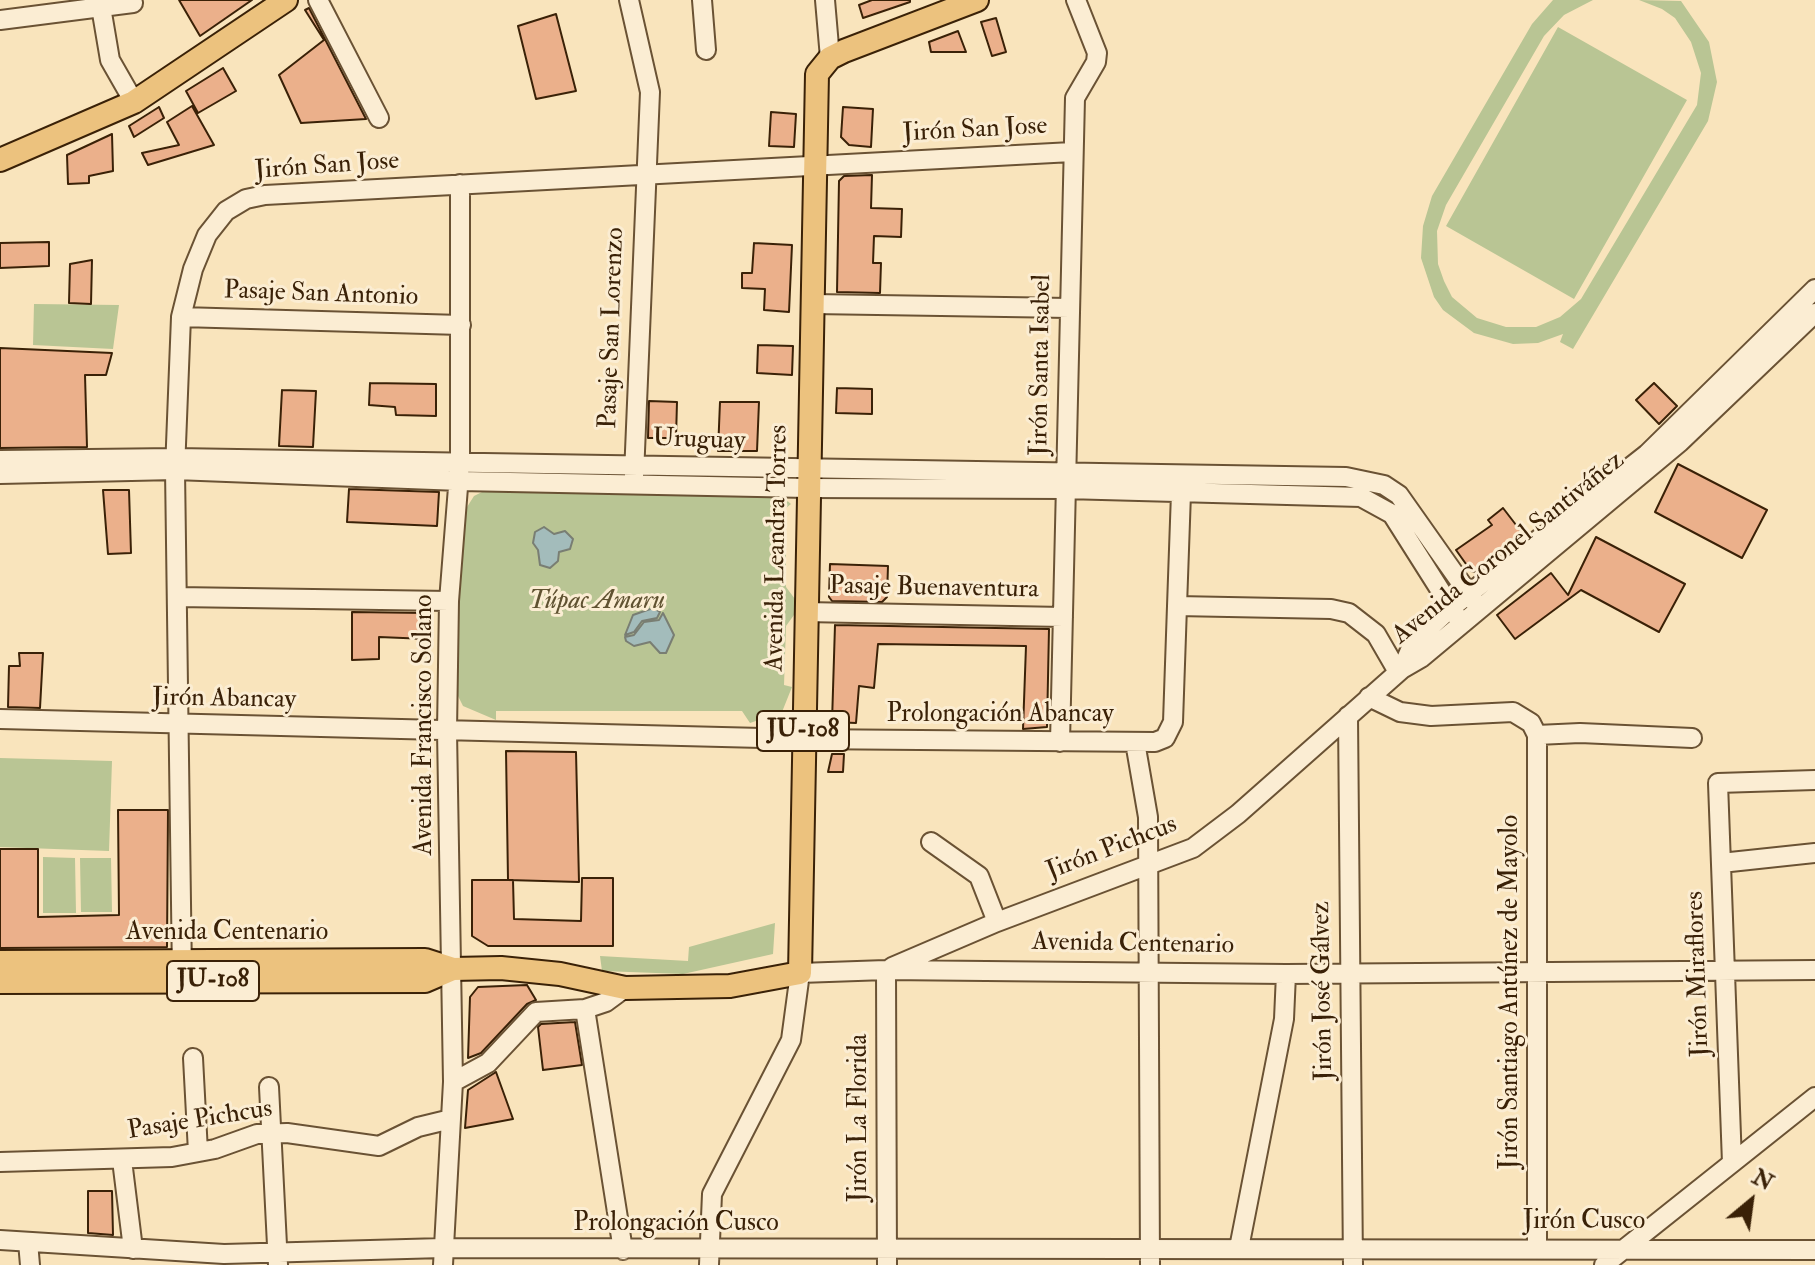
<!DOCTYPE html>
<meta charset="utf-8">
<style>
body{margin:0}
#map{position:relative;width:1815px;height:1265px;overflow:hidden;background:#f9e4bc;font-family:"IM FELL Double Pica",serif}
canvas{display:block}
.north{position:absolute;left:1711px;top:1161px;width:80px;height:80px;-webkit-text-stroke:6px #fbedd3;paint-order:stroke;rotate:29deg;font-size:22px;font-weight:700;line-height:32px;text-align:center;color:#3a2107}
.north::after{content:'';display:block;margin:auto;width:28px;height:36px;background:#3a2107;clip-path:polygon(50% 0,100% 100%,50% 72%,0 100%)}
</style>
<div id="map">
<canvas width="1815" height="1265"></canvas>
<div class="north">N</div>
</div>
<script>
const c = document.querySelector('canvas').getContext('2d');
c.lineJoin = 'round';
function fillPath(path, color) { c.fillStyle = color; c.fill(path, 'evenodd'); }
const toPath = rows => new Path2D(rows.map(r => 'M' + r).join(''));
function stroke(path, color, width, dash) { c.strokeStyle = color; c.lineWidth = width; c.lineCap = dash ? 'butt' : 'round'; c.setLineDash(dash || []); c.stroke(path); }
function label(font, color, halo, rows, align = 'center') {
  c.font = font + ' "IM FELL Double Pica",serif'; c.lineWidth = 6; c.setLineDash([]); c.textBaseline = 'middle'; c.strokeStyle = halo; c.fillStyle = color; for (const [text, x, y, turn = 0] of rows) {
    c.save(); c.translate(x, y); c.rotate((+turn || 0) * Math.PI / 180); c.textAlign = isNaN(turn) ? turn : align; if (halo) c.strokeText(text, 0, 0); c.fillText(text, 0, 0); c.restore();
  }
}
fillPath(toPath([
 [1553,0,1593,0,1564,15,1544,36,1446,205,1437,231,1438,264,1444,281,1452,297,1477,318,1506,327,1536,327,1560,317,1581,299,1697,105,1701,73,1691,42,1675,18,1662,9,1639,0,1681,1,1709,42,1717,82,1708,121,1573,349,1560,342,1563,334,1538,343,1513,344,1474,333,1443,310,1434,297,1421,258,1423,226,1432,196,1532,24],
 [1558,27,1687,100,1574,299,1446,226],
 [34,304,119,305,113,349,33,345],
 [484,491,779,495,784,498,791,504,786,508,786,587,795,599,794,615,786,626,784,685,792,687,782,712,750,723,742,711,496,711,496,720,463,706,452,684,462,515,474,496],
 [0,758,112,761,109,851,0,847],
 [43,857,75,858,76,913,43,913],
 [80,858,111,858,112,912,81,912],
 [775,923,773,954,683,974,602,971,600,956,688,961,689,947]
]), '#b9c594');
const water = toPath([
 [544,527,554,534,565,531,573,539,570,549,559,552,558,561,550,568,540,565,538,550,533,543,535,532,544,527],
 [653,608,660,612,657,618,642,621,634,632,625,635,633,615,653,608],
 [663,613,674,635,666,653,660,653,650,642,634,646,626,641,625,637,634,635,644,622,659,620,663,613]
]);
fillPath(water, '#a3bcbb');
stroke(water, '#797e73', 2);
const building = toPath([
 [179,0,252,0,200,36,179,0],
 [872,0,910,0,910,2,863,18,859,5,872,0],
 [309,8,366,119,301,123,279,75,324,40,305,10,309,8],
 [556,14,576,91,536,99,518,26,556,14],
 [996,18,1006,52,992,56,981,22,996,18],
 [958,31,966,52,931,52,929,42,958,31],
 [223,68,236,91,198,113,186,91,223,68],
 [192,106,214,145,148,165,142,153,179,145,167,122,192,106],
 [159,107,164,118,134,137,129,126,159,107],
 [843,107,873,109,871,147,849,145,841,137,843,107],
 [771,112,796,114,794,147,769,146,771,112],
 [112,134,113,171,89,176,89,183,68,184,67,155,112,134],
 [872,175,871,208,902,209,901,237,874,236,873,263,881,263,880,293,837,292,839,181,844,176,872,175],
 [49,242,49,266,0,268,0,243,49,242],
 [754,243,792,245,789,312,764,310,765,289,742,288,742,273,752,273,754,243],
 [92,260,91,304,69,303,70,264,92,260],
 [758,345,793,346,792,375,757,373,758,345],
 [0,348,112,353,106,375,85,375,87,447,0,448,0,348],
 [370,383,436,384,436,416,396,415,395,407,369,405,370,383],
 [1654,383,1677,406,1659,424,1636,400,1654,383],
 [837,388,872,389,872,414,836,413,837,388],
 [282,390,316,391,313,447,279,446,282,390],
 [649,401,677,402,676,438,648,438,649,401],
 [720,402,759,402,757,451,718,451,720,402],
 [1678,464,1767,510,1742,558,1655,512,1678,464],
 [349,489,439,492,437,526,347,522,349,489],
 [103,490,129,490,131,553,108,554,103,490],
 [1503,508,1523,534,1477,572,1471,571,1456,550,1492,525,1488,520,1503,508],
 [1596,537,1685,584,1659,632,1581,590,1515,639,1497,615,1551,573,1568,595,1596,537],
 [830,564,888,566,887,597,882,602,832,601,829,597,830,564],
 [352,612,427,613,427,639,379,637,379,659,352,660,352,612],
 [835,625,1049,629,1047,727,1023,729,1026,646,878,644,874,688,859,686,856,723,832,722,835,625],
 [19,653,43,653,40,708,8,707,9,666,20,666,19,653],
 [506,751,576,752,579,882,508,880,506,751],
 [832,754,844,754,843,772,828,772,832,754],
 [118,810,168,810,167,947,0,948,0,849,38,849,38,917,119,915,118,810],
 [582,878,613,878,613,946,488,946,472,936,472,880,513,880,514,919,581,921,582,878],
 [527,985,536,1000,527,1004,481,1053,468,1058,470,997,478,987,527,985],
 [575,1022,582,1065,543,1070,538,1027,541,1024,575,1022],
 [496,1072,513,1119,465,1128,468,1090,496,1072],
 [88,1191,112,1191,113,1235,88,1233,88,1191]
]);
fillPath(building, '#ebb08b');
stroke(building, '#3a2107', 2);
const minor = toPath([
 [318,0,379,118],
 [629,0,650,92,634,475],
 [702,0,706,50],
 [825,0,830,58],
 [101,7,110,60,134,102],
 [0,20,133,3],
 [813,304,1069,308],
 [181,317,461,325],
 [0,460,176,458,1346,477,1384,485,1399,495,1478,607],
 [0,474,175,470,460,481,807,488,1065,489,1361,497,1392,514,1461,623],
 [177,597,449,601],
 [1177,606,1181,493],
 [805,612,1063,617],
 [1402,669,1413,643,1451,608,1647,454,1815,289],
 [1369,697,1400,712,1431,716,1513,712,1531,723,1537,735,1537,1248],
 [1348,716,1353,1265],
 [0,719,802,739,1155,742,1165,738,1173,722,1177,606,1331,609,1349,613,1376,634,1398,672],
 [1537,735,1580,733,1692,738],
 [1060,742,1075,98,1096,62,1097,53,1076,0],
 [1135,742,1148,817,1150,1265],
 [931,842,979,876,997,922],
 [1721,863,1815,853],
 [892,967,997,922,1193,848,1238,814,1402,669,1421,658,1680,442,1815,313],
 [886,970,887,1265],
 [182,975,175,470,181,317,193,269,207,235,226,211,246,199,265,195,1072,152],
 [585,1009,623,1250],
 [193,1058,198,1152],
 [453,1082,488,1063,536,1012,585,1009,606,1002,625,988],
 [269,1087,278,1265],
 [122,1160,133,1249],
 [0,1162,172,1157,215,1149,257,1134,287,1133,379,1146,418,1127,451,1119],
 [1732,1163,1718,783,1815,780],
 [0,1240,224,1254,443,1248,1815,1250],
 [28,1242,30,1265],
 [1239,1248,1284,1019,1286,974],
 [443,1265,453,1082,447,731,449,601,460,462,460,184],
 [709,1265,712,1194,791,1040,800,973,886,970,1286,974,1815,970],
 [1604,1265,1815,1097]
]);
const major = toPath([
 [0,160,134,102,286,0],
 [0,962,425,960,453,969,501,968,560,974,625,988,730,986,800,973,817,74,830,58,844,51,977,0],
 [0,982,425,981,453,969]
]);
stroke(minor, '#6a5234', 22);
stroke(major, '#3a2107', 26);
stroke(minor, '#fbedd3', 18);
stroke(major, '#ecc27e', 22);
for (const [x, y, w] of [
 [803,731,92],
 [213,981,92]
]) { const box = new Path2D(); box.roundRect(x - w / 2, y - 20, w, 40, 6); c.fillStyle = '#fbedd3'; c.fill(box); stroke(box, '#3a2107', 2); }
label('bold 24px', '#3a2107', null, [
 ["JU-108",803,731],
 ["JU-108",213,981]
]);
label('26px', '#3a2107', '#fbedd3', [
 ["Jirón San Jose",975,131,-3],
 ["Jirón San Jose",327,167,-4],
 ["Pasaje San Antonio",321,295,2],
 ["Pasaje San Lorenzo",613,328,-88],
 ["Jirón Santa Isabel",1042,365,-89],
 ["Uruguay",699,441,2],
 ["Avenida Leandra Torres",778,548,-89],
 ["Avenida Coronel Santiváñez",1509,549,-39],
 ["Pasaje Buenaventura",934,589,1],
 ["Jirón Abancay",224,700,1],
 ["Prolongación Abancay",1000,715],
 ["Avenida Francisco Solano",425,725,-90],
 ["Jirón Pichcus",1112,849,-21],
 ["Avenida Centenario",227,933],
 ["Avenida Centenario",1133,945,1],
 ["Jirón Miraflores",1699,974,-92],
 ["Jirón José Gálvez",1324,991,-91],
 ["Jirón Santiago Antúnez de Mayolo",1511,992,-90],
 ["Jirón La Florida",860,1118,-90],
 ["Pasaje Pichcus",200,1121,-9],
 ["Jirón Cusco",1584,1222],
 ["Prolongación Cusco",676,1224]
]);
label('italic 26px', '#605231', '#fbedd3', [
 ["Túpac Amaru",597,602]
]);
</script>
